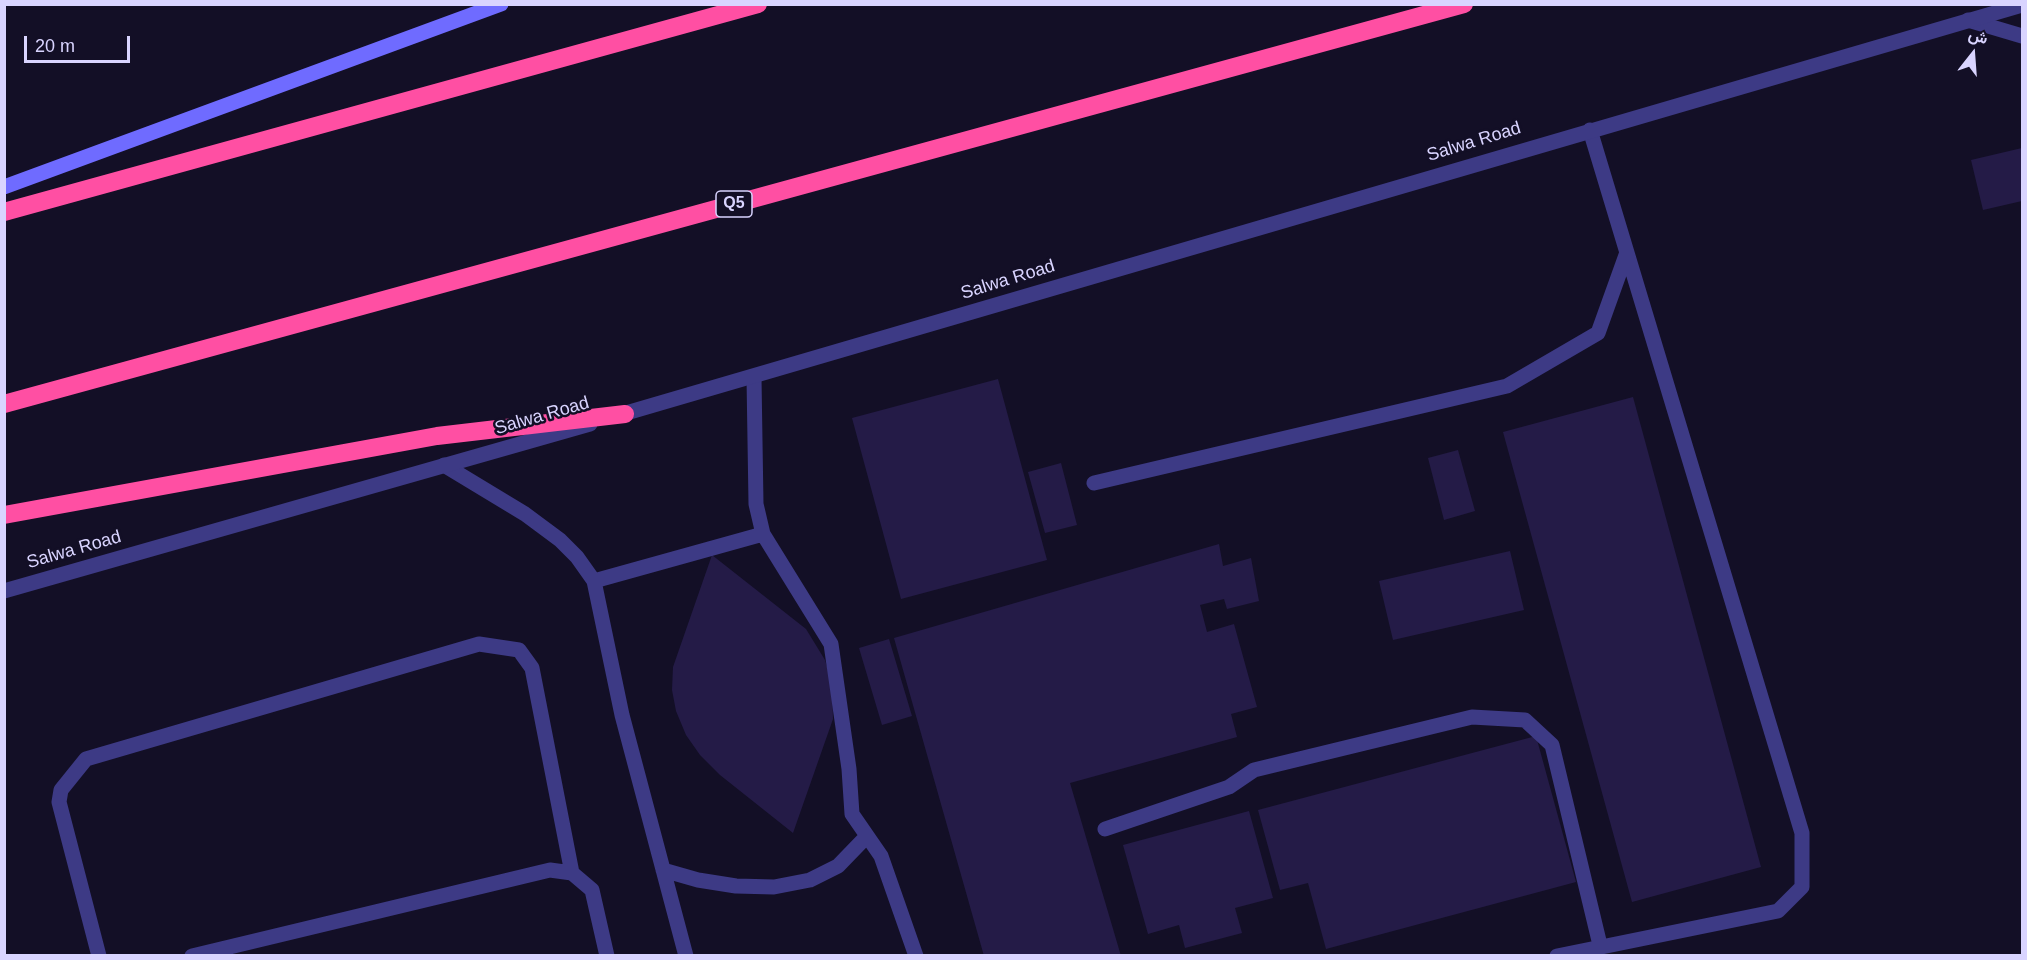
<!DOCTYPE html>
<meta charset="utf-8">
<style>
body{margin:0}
#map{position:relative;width:2027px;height:960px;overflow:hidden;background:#130f26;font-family:Arial,Vazirmatn,sans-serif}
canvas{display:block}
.frame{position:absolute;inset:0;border:6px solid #d9d4ff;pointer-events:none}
.north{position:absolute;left:1943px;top:24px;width:60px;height:60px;-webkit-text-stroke:4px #130f26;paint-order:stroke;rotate:17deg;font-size:16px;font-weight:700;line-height:24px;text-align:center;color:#d9d4ff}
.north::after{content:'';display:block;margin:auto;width:21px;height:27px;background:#d9d4ff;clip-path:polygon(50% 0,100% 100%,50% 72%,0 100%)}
.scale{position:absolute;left:24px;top:36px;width:106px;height:27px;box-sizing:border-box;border:3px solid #d9d4ff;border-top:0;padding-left:8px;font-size:18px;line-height:21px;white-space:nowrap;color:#d9d4ff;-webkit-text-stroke:4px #130f26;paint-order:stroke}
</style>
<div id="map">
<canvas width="2027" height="960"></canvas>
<div class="frame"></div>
<div class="north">ش</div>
<div class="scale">20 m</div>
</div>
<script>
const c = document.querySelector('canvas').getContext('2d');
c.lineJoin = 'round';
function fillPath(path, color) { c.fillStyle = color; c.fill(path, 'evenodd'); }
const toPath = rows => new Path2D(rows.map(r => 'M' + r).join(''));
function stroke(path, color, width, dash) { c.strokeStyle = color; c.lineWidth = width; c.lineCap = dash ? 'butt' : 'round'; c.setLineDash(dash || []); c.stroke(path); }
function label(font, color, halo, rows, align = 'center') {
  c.font = font + ' Arial,sans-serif'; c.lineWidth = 5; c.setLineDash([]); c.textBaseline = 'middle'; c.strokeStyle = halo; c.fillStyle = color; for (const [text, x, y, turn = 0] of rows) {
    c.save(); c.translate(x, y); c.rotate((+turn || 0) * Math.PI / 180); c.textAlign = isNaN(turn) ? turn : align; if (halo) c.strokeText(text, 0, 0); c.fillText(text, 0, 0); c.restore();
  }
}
fillPath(toPath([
 [2022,148,2022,201,1983,210,1971,160],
 [998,379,1047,560,901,599,852,418],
 [1633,397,1761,867,1632,902,1503,432],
 [1458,450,1475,511,1444,520,1428,458],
 [1061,463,1077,525,1045,533,1028,472],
 [1219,544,1223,566,1251,558,1259,601,1227,609,1224,599,1200,605,1207,632,1234,624,1257,707,1231,714,1237,737,1070,783,1121,956,984,956,894,638],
 [1510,551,1524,610,1393,640,1379,581],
 [712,555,806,629,825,660,832,683,833,719,793,833,720,775,700,755,686,735,676,711,672,690,673,667],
 [889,639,912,716,882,725,859,648],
 [1536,736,1576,882,1326,949,1308,883,1280,890,1258,810],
 [1249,811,1273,898,1235,908,1242,933,1185,948,1179,925,1148,934,1123,845]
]), '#241b47');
stroke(toPath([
 [1968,20,2022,36],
 [754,378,756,504,763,534,831,644,849,769,852,814,881,856,916,956],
 [444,465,525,514,560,540,577,557,594,581,622,715,686,956],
 [1094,483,1507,386,1598,333,1626,255],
 [594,581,763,534],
 [1105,829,1229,787,1254,770,1472,717,1525,720,1552,745,1600,945],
 [663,870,698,880,736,886,774,887,810,880,838,866,867,836],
 [99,956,59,802,61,790,86,759,479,644,519,650,532,668,572,873],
 [192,956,550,870,572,873,592,890,607,956],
 [1557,956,1778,911,1802,887,1802,833,1590,130]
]), '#3d3a85', 15);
stroke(toPath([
 [616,416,2022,5],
 [4,591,590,424]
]), '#3d3a85', 15);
stroke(toPath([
 [4,187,501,4]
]), '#6f6bff', 15);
stroke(toPath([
 [4,212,758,4],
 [4,404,1464,4],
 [4,515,437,436,625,414]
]), '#ff4fa3', 18);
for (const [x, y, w] of [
 [734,204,36]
]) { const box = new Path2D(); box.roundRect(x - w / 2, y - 13, w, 26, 4.5); c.fillStyle = '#130f26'; c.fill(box); stroke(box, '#d9d4ff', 1.5); }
label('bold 16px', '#d9d4ff', null, [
 ["Q5",734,204]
]);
label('18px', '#d9d4ff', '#130f26', [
 ["Salwa Road",1474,142,-17],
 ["Salwa Road",1008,280,-17],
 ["Salwa Road",542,416,-16],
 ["Salwa Road",74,550,-16]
]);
</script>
